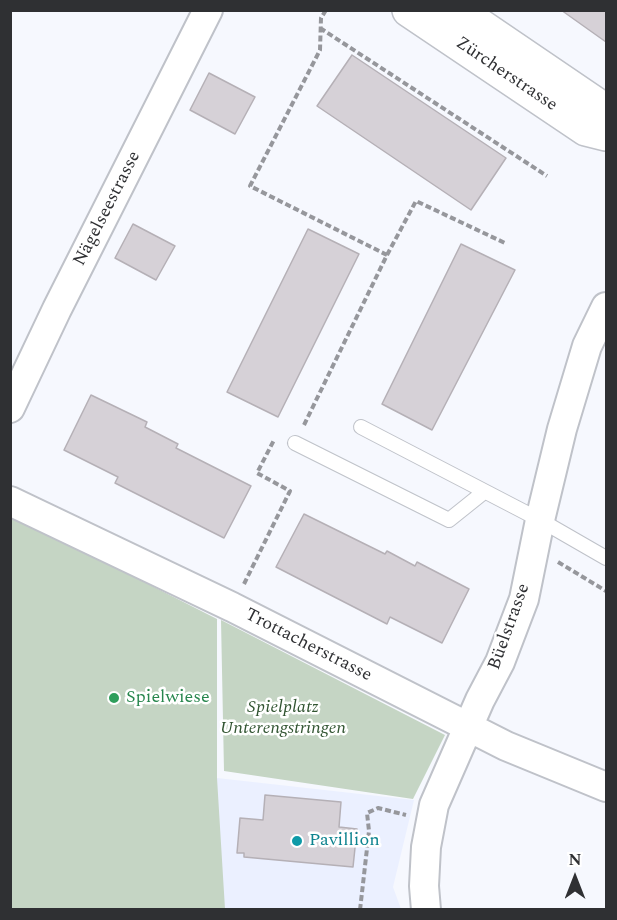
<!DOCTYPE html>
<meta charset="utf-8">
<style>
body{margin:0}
#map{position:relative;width:617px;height:920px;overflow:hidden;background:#f6f8fe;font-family:Spectral,serif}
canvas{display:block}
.frame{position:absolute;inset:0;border:12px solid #2f3033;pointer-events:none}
.north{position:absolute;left:545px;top:848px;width:60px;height:60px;-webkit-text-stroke:4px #fff;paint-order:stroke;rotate:0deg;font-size:16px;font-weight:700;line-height:24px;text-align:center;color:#2f3033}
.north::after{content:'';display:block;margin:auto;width:21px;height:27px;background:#2f3033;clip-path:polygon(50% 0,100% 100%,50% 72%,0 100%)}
</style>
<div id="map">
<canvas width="617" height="920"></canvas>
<div class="frame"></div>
<div class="north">N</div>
</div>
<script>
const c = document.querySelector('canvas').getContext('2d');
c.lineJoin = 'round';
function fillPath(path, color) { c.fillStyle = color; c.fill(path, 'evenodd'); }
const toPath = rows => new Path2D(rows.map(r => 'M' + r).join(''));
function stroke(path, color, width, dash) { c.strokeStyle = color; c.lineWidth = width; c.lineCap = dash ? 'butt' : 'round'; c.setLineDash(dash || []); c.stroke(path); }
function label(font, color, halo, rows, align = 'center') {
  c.font = font + ' Spectral,serif'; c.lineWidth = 5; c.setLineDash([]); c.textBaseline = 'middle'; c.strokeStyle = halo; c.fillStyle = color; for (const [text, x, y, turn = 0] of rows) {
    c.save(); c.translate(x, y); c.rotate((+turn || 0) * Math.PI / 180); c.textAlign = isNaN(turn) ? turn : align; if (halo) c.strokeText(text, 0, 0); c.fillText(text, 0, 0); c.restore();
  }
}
fillPath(toPath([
 [217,619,217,778,414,800,393,887,401,909,11,909]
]), '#ebf0ff');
fillPath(toPath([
 [10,514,217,619,217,778,225,909,11,909],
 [221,620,445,735,413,799,224,771]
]), '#c5d5c4');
const building = toPath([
 [561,10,606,10,606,42,561,10],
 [352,55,506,158,471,210,317,106,352,55],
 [209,73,255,97,235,134,190,110,209,73],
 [133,224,175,246,156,280,115,258,133,224],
 [308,229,359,254,278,417,227,392,308,229],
 [461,244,515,270,432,430,382,404,461,244],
 [91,395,147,422,145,427,178,444,176,448,251,486,224,538,115,483,118,477,64,450,91,395],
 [304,514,385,554,387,551,415,566,417,562,469,589,442,643,390,617,387,624,276,567,304,514],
 [265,795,341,802,339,827,357,829,353,867,244,857,244,853,237,853,240,818,263,820,265,795]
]);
fillPath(building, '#d6d1d7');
stroke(building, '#b5b0b6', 1.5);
const lane = toPath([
 [361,427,540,520,606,558],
 [295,443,449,520,484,492]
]);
const street = toPath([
 [10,408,57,309,208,10],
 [10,501,232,607,506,746,606,787],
 [426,910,424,886,426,847,434,805,480,700,500,662,524,599,540,520,562,429,587,346,606,307]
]);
const secondary = toPath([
 [409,10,586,129,606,134],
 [457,10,601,108,606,116]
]);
stroke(lane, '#bfc2c9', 16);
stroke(street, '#bfc2c9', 32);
stroke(secondary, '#bfc2c9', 36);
stroke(toPath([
 [320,28,547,176],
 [387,255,416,201,507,244],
 [304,425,387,255,250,186,320,50,321,18,326,10],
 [558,562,606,591],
 [244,584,290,491,257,473,274,440],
 [360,910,369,831,367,813,378,808,406,815]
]), '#96979c', 4, [6, 3]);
stroke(lane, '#fff', 14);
stroke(street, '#fff', 28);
stroke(secondary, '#fff', 33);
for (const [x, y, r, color] of [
 [114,698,6,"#2e9e5b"],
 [297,841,6,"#0f9aa8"]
]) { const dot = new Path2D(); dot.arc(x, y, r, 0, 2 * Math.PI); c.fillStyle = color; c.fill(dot); stroke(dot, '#fff', 2); }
label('18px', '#2f3033', '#fff', [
 ["Zürcherstrasse",506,75,34],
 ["Nägelseestrasse",108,209,-63],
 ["Büelstrasse",510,627,-70],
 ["Trottacherstrasse",308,646,27]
]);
label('18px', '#27864d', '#fff', [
 ["Spielwiese",126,698]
], 'left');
label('italic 18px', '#315431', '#fff', [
 ["Spielplatz",283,708],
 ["Unterengstringen",283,729]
]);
label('18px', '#0d838f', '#fff', [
 ["Pavillion",309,841]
], 'left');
</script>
